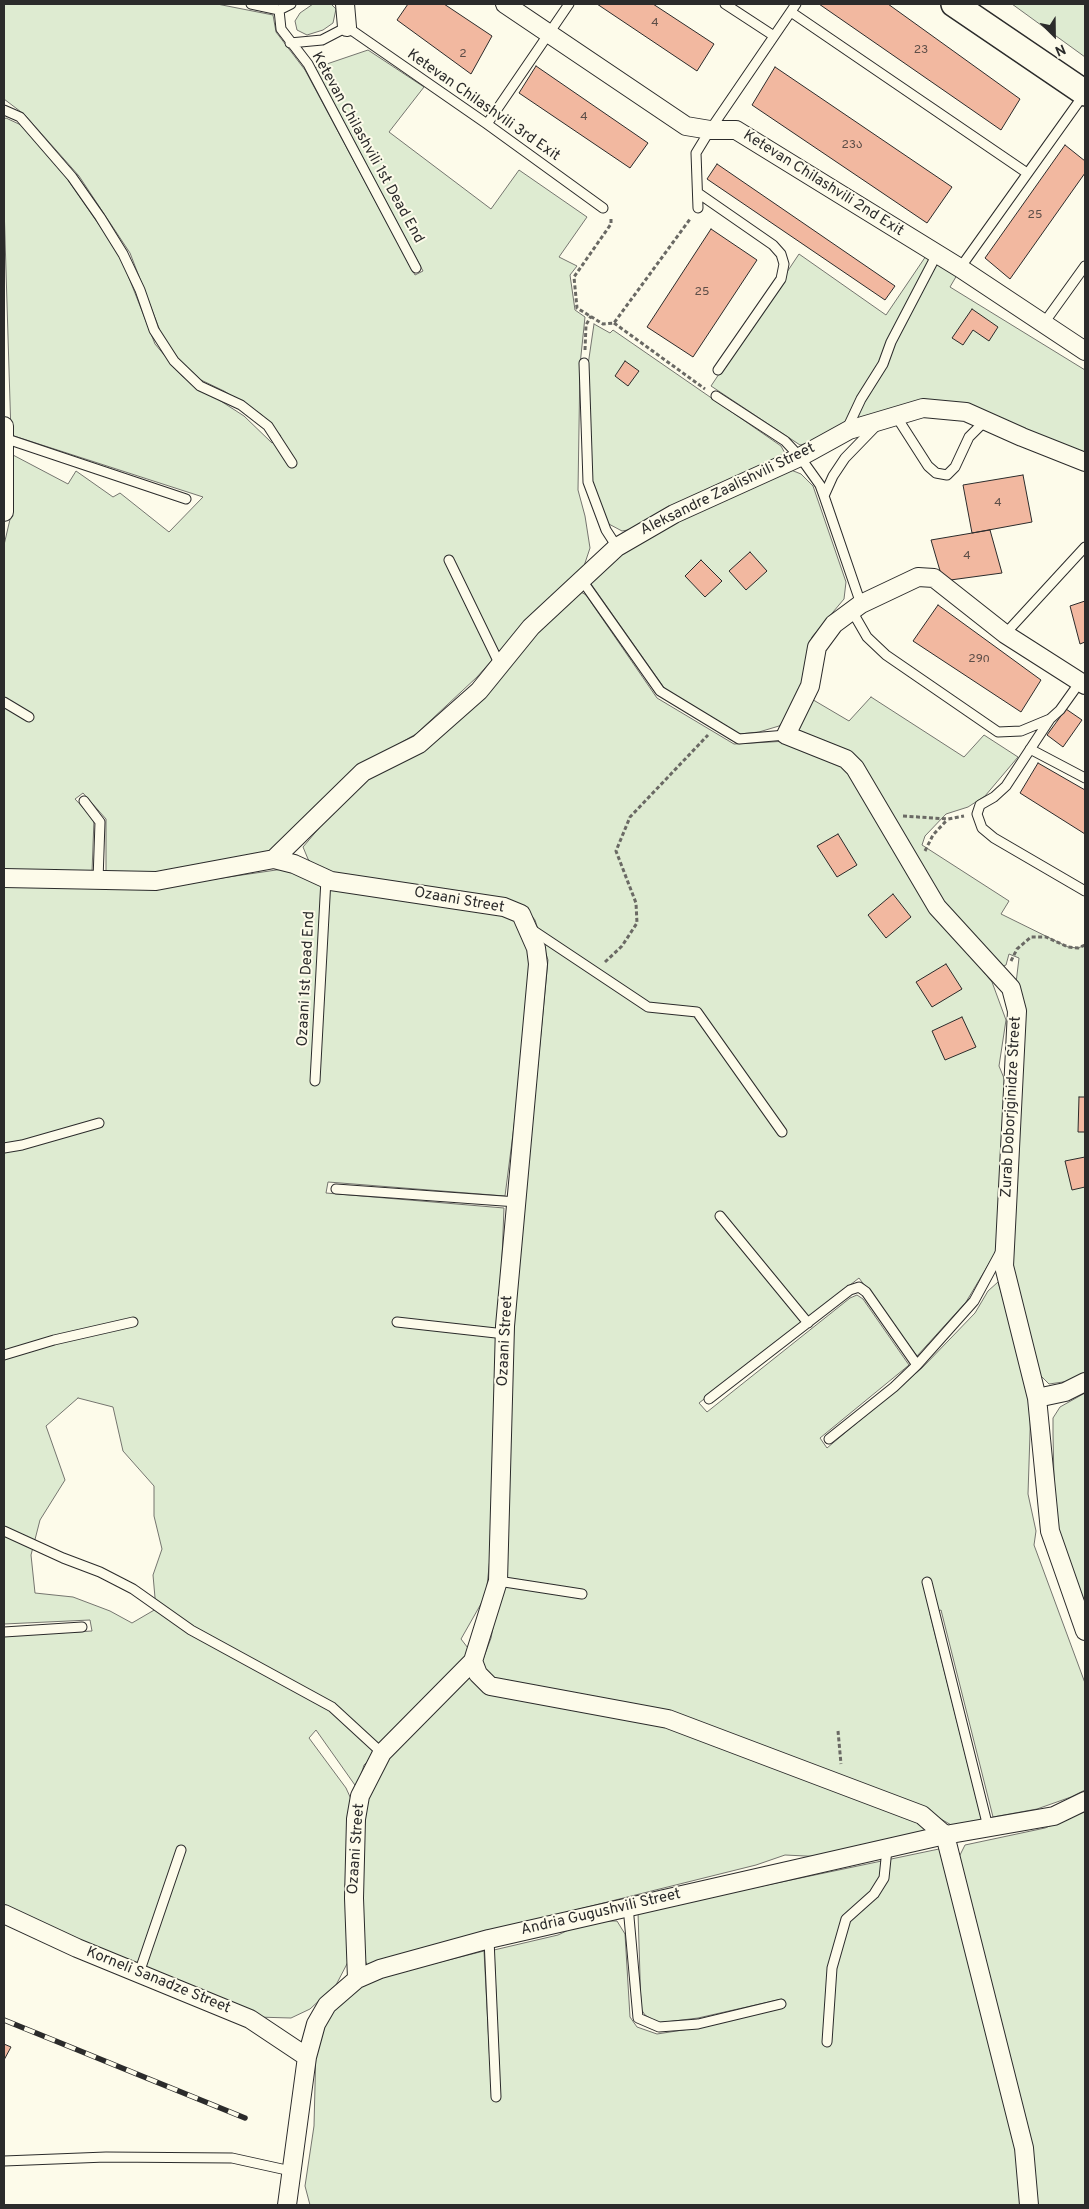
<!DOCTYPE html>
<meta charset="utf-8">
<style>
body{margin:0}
#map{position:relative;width:1089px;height:2209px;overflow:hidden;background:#fdfbea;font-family:Overpass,sans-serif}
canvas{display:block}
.frame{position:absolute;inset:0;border:5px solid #2b2b2b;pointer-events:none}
.north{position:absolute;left:1029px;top:10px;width:50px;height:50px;-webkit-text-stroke:4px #fdfbea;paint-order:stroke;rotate:157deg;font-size:14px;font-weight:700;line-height:20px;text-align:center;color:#2b2b2b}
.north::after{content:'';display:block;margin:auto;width:18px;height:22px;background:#2b2b2b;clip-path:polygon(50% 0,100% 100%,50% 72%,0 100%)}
</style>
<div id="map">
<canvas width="1089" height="2209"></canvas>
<div class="frame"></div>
<div class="north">N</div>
</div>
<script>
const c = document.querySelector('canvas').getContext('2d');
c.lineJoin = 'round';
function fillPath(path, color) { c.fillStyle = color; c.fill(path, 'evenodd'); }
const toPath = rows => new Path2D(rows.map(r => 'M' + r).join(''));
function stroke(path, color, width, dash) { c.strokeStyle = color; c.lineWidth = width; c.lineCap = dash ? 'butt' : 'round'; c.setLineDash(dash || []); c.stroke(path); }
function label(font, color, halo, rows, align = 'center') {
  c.font = font + ' Overpass,"Noto Sans Georgian",sans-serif'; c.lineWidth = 4; c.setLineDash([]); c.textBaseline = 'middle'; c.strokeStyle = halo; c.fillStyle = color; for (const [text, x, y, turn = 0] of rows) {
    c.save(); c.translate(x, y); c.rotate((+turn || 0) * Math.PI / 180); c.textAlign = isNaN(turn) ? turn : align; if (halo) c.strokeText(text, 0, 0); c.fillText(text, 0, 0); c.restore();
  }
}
const green = toPath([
 [4,4,217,4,273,15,276,32,305,70,415,275,423,271,315,68,368,50,424,87,389,132,491,209,519,170,587,217,559,257,577,266,570,275,575,310,585,317,580,365,578,490,585,516,590,548,584,566,530,617,477,677,416,734,357,768,268,856,161,875,106,872,106,819,83,793,75,799,94,819,92,872,4,870,4,545,11,515,13,455,68,484,76,471,113,497,120,493,169,532,203,497,11,435,4,205,4,119,6,118,21,125,66,177,120,255,155,344,182,376,244,416,272,443,281,436,262,415,224,391,201,380,180,361,162,336,130,253,79,176,25,115,4,99,4,4],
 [313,4,331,4,336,9,333,23,323,30,307,35,297,30,295,21,300,13,313,4],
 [1012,4,1085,4,1085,57,1012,4],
 [928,253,957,275,950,287,1085,370,1085,457,958,407,800,445,711,386,799,254,886,315,928,253],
 [594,324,610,333,613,330,781,446,787,457,645,527,622,531,607,523,592,482,588,365,594,324],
 [791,470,801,474,813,486,846,582,844,599,812,637,806,674,790,714,779,726,759,732,739,734,665,689,589,581,618,555,682,516,791,470],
 [581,592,586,595,657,698,734,744,788,741,848,766,931,908,992,982,1006,1020,999,1066,1008,1088,999,1247,966,1302,917,1356,859,1278,699,1403,707,1412,850,1298,857,1295,863,1299,909,1365,820,1438,827,1448,922,1368,975,1313,988,1291,998,1282,1028,1382,1031,1403,1028,1494,1036,1531,1034,1545,1085,1683,1085,1790,1071,1797,1037,1809,993,1817,941,1610,930,1614,982,1821,953,1826,934,1815,772,1753,487,1678,482,1662,491,1638,504,1570,515,1300,548,960,535,920,524,906,332,875,315,866,308,859,303,847,347,795,368,777,428,743,537,626,581,592],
 [871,697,964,757,984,735,1018,757,985,796,968,807,946,814,925,836,922,845,1009,901,1001,914,1068,947,1078,948,1085,945,1085,1373,1070,1381,1049,1384,1038,1373,1012,1272,1016,983,1019,958,1009,954,1006,965,1001,967,941,902,871,782,796,735,810,698,849,721,871,697],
 [283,869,507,915,518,922,530,956,524,1048,505,1196,328,1182,326,1193,504,1208,490,1558,486,1595,461,1639,471,1652,459,1670,364,1765,357,1788,316,1730,309,1738,346,1788,351,1799,345,1890,349,1960,336,1985,310,2009,291,2018,256,2017,4,1909,4,1636,92,1631,90,1620,4,1624,4,886,181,884,283,869],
 [78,1398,113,1407,123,1451,154,1486,154,1516,162,1549,153,1575,156,1609,132,1623,110,1611,73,1597,35,1593,31,1555,40,1520,65,1480,46,1426,78,1398],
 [1085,1393,1085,1616,1055,1530,1053,1434,1053,1418,1060,1407,1085,1393],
 [471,1670,473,1676,652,1719,915,1817,928,1832,826,1857,785,1855,756,1865,523,1923,367,1965,362,1952,361,1846,366,1804,372,1775,471,1670],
 [1085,1811,1085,2205,1032,2205,959,1857,965,1845,1045,1828,1085,1811],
 [939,1849,945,1862,1021,2173,1021,2205,310,2205,305,2186,314,2126,316,2046,322,2026,338,2002,358,1988,392,1974,484,1951,490,2064,499,2064,494,1950,558,1935,581,1924,608,1921,617,1921,625,1934,630,2017,637,2027,657,2034,696,2028,785,2007,782,1999,698,2018,658,2023,645,2015,641,2009,638,1912,939,1849]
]);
fillPath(green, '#deebd1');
stroke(green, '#74746e', 1);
const building = toPath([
 [408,4,444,4,492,36,471,74,397,20,408,4],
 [597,4,653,4,714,44,697,71,597,4],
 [819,4,888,4,1020,99,1001,130,819,4],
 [536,66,648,143,630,168,519,93,536,66],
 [775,67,952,187,927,223,752,105,775,67],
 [1065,145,1085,161,1085,173,1010,279,985,258,1065,145],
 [717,164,895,286,885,300,707,179,717,164],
 [711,229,757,260,693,357,647,327,711,229],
 [972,309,998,327,989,341,973,330,963,345,952,338,972,309],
 [625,361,639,371,628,386,615,376,625,361],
 [1023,475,1032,522,972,533,963,485,1023,475],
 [990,530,1002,573,943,581,931,540,990,530],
 [750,552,767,571,746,590,729,571,750,552],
 [701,560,722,581,705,597,685,576,701,560],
 [1085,601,1085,642,1080,644,1070,606,1085,601],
 [938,605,1041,680,1021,712,913,641,938,605],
 [1066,709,1082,720,1063,747,1047,735,1066,709],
 [1038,763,1085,790,1085,834,1020,793,1038,763],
 [838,834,857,865,837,877,817,846,838,834],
 [893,894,911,917,886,938,868,915,893,894],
 [946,964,962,989,932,1007,916,982,946,964],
 [962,1017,976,1047,945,1060,932,1031,962,1017],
 [1079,1097,1085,1097,1085,1132,1078,1132,1079,1097],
 [1085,1157,1085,1187,1072,1190,1065,1161,1085,1157],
 [4,2044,11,2047,4,2060,4,2044]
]);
fillPath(building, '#f2b8a0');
stroke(building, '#2b2b2b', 1);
const lane = toPath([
 [251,4,279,10],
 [291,4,279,10,281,29,308,64,416,268],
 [725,4,774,36],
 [791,12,1027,173],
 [290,43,322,40,347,27,487,124,603,208],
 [4,110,20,117,72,177,100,217,123,254,140,290,154,330,174,361,200,386,241,405,268,426,292,463],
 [487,124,569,4],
 [698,193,773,245,781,254,784,264,781,279,718,370],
 [698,208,696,153,710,130,796,4],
 [960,268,1085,93],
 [1044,323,1085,266],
 [584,363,588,482,606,530,617,547],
 [716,396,785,441,800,457,820,485,824,496,861,604],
 [896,416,928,466,936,473,947,475,955,467,969,437,985,421],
 [846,431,861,399,883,364,891,342,937,254],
 [4,438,186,499],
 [824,496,833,476,845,458,877,425],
 [449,560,500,665],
 [581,579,660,691,739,739,786,735],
 [852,611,867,637,886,655,998,732,1021,731,1050,719,1060,710,1080,682],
 [1005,634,1085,547],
 [4,702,29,717],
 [1050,719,1006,786,994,797,980,805,977,814,982,828,994,838,1085,891],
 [1030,749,1085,778],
 [84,801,100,822,98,880],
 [531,929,648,1007,697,1012,782,1132],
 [315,1081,326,879],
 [4,1148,22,1145,99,1123],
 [336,1189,517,1202],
 [720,1216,808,1323],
 [397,1322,505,1334],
 [4,1355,54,1340,133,1322],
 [709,1399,850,1290,859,1287,866,1292,917,1365,974,1301,1000,1253],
 [829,1439,894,1387,917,1365],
 [4,1531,63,1558,100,1572,133,1589,191,1630,332,1707,382,1753],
 [498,1581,582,1594],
 [927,1582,988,1827],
 [4,1632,82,1627],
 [628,1906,638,2018,659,2027,698,2024,781,2004],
 [489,1939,496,2097],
 [139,1973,181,1850],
 [827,2042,832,1968,846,1919,874,1894,884,1878,887,1849],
 [4,2161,106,2157,232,2158,291,2171]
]);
const street = toPath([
 [345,4,347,27],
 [505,4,686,126,710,130,736,130,960,268,1085,351],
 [4,426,4,512],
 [1085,685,1005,634,934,578,918,577,861,604,834,624,817,647,810,686,786,735,846,759,855,768,937,907,1011,988,1017,1011,1004,1266,1037,1398,1050,1531,1085,1631],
 [274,859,294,864,331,881,504,907,521,914,536,948,538,964,505,1326,498,1581,473,1661,382,1753,360,1796,356,1819,354,1898,357,1979],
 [4,878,156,881,274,859,363,772,419,744,479,691,531,627,617,547,674,514,800,457,849,430,923,408,966,412,1022,437,1085,462],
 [1037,1398,1065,1392,1085,1382],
 [473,1661,478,1674,490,1686,668,1719,922,1815,945,1835,1024,2148,1029,2205],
 [4,1914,77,1948,250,2019,307,2057],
 [287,2205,307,2057,316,2024,327,2005,357,1979,380,1969,489,1939,945,1835,1054,1816,1085,1801]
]);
const secondary = toPath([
 [954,4,1085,93]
]);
stroke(lane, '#2b2b2b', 11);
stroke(street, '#2b2b2b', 20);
stroke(secondary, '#2b2b2b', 28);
stroke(toPath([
 [611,219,611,224,574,277,577,308,603,324,614,323,690,219],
 [614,323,705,389],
 [585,350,586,325,591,316],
 [903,816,948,819,964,816],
 [925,851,933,835,947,820],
 [1011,961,1017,949,1031,937,1046,937,1068,947,1078,948,1085,945],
 [605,962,622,946,637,923,636,903,616,851,630,817,708,735],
 [838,1731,841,1764]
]), '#6a6964', 3, [4, 2.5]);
stroke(lane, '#fdfbea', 9);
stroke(street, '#fdfbea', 18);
stroke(secondary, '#fdfbea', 25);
const rail = toPath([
 [4,2020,245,2118]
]);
stroke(rail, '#2b2b2b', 5.5);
stroke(rail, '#fdfbea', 4, [11]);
label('12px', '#5d4e48', null, [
 ["4",655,24],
 ["23",921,51],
 ["2",463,55],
 ["4",584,118],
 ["23ა",852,146],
 ["25",1035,216],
 ["25",702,293],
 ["4",998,504],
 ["4",967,557],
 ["29ი",979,660]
]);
label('15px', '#2b2b2b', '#fdfbea', [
 ["Ketevan Chilashvili 3rd Exit",483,106,35],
 ["Ketevan Chilashvili 1st Dead End",367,148,61],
 ["Ketevan Chilashvili 2nd Exit",823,184,32],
 ["Aleksandre Zaalishvili Street",728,490,-26],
 ["Ozaani Street",459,901,10],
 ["Ozaani 1st Dead End",307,979,-87],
 ["Zurab Doborjginidze Street",1012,1107,-87],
 ["Ozaani Street",506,1341,-87],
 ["Ozaani Street",357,1849,-86],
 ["Andria Gugushvili Street",601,1913,-13],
 ["Korneli Sanadze Street",158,1981,22]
]);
</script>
